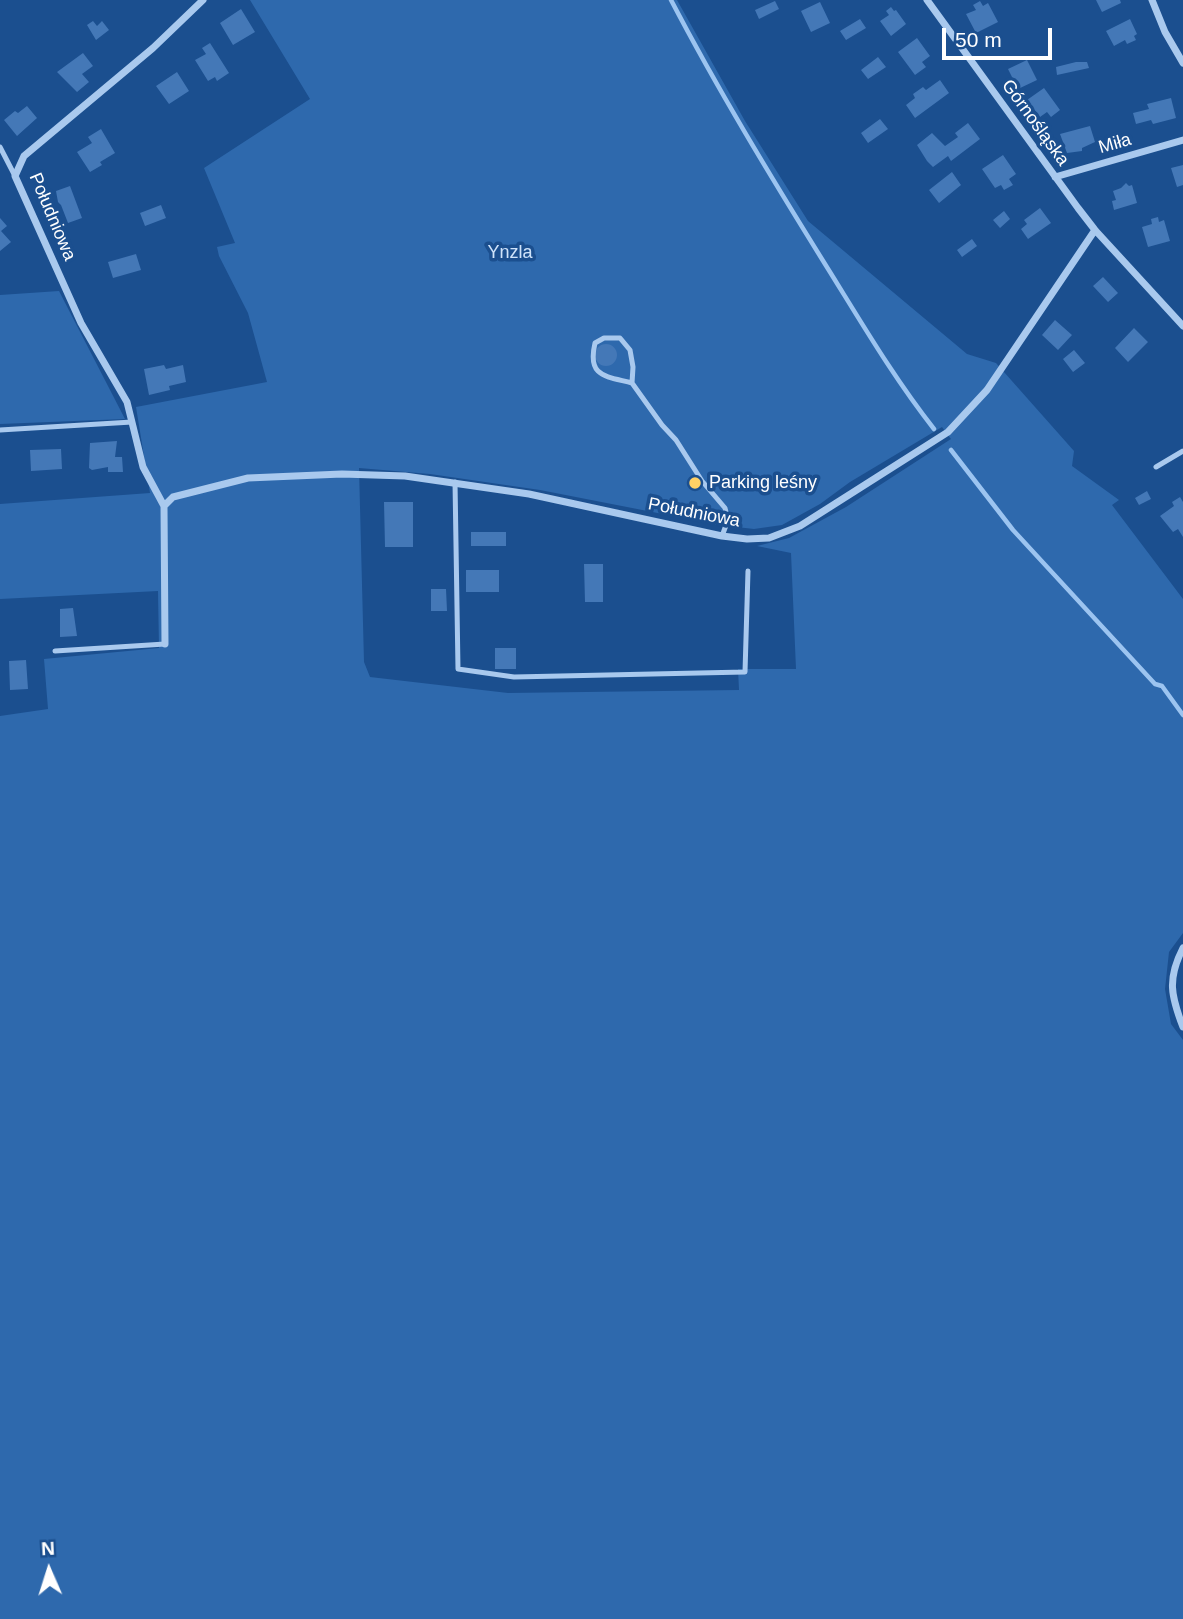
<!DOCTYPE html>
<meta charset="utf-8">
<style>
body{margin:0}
#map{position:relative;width:1183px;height:1619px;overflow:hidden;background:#1b4f8f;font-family:Arial,sans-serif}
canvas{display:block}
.north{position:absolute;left:14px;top:1535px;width:70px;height:70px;-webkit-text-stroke:5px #1b4f8f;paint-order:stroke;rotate:357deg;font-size:19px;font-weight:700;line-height:28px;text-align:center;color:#fff}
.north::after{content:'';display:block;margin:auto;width:24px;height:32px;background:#fff;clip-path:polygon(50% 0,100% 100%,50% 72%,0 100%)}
.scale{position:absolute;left:942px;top:28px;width:110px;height:32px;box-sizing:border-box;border:4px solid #fff;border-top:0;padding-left:9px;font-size:21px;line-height:24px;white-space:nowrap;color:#fff;-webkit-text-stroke:5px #1b4f8f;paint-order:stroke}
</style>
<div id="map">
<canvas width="1183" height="1619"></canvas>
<div class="north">N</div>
<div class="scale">50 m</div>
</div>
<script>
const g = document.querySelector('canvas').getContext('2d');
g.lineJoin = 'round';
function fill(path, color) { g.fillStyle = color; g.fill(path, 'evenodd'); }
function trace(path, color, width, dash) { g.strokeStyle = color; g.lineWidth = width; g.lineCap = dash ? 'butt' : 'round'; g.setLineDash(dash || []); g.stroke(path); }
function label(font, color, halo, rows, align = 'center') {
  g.font = font + ' Arial,sans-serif'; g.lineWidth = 7; g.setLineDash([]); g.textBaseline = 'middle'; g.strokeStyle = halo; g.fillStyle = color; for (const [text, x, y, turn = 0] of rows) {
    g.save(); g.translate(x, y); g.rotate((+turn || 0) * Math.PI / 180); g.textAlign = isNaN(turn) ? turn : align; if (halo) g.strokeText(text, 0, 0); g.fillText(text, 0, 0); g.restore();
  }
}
const green = new Path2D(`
 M250 0H677L745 121 808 221 967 354 996 363 1074 451 1072 466 1119 500 1112 505 1183 599V933L1169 952 1165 989 1171 1024 1183 1040V1619H0V716L48 709 44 659 159 648 158 591 0 599V504L150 493 136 407 267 382 248 313 219 256 217 247 235 243 204 168 310 99ZM942 427 951 439 846 507 789 538 757 546 791 553 796 669H738L739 690 508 693 370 677 364 662 359 468 430 474 540 490 719 525 754 529 782 525 820 504 850 482Z
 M59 291 125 419 0 424V295Z`);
const stream = new Path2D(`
 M671 0C718 90 771 177 825 264 860 320 893 377 934 429
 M951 450 1013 530 1155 684 1162 686 1183 715`);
const building = new Path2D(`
 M1096 0H1120L1121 3 1102 12Z
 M775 1 779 9 759 19 755 10Z
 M980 1 983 6 988 3 998 22 976 33 966 14 976 10 973 5Z
 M820 2 830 23 811 32 801 11Z
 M891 7 894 11 896 10 906 24 891 36 880 21 889 15 886 11Z
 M241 9 255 32 233 45 220 23Z
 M860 19 866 28 846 40 840 31Z
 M1130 19 1137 34 1134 36 1136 40 1127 44 1125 40 1114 46 1106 31Z
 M93 21 97 26 102 21 109 30 96 40 87 25Z
 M917 38 930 56 922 62 926 67 915 75 898 52Z
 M210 43 229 73 217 81 215 77 208 81 195 60 206 54 202 48Z
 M83 53 93 66 82 74 89 82 77 92 57 72Z
 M878 57 886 67 868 79 861 70Z
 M1027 60 1037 80 1018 89 1008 69Z
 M1076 62H1087L1089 68 1057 75 1056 67Z
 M177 72 189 91 169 104 156 86Z
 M940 80 949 93 915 118 906 105 915 98 913 94 923 87 926 90Z
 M1044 88 1060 110 1051 117 1047 112 1040 117 1027 100Z
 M1171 98 1176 118 1153 124 1151 120 1136 124 1133 113 1149 109 1147 104Z
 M27 106 37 118 17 136 4 120 15 111 18 113Z
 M880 119 888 129 868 143 861 133Z
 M968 123 980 139 951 161 948 156 933 167 927 161 917 145 932 133 945 146 958 137 955 133Z
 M1090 126 1095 142 1082 148V151L1067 153 1060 134Z
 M101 129 115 153 100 162 102 165 90 172 77 152 92 143 88 137Z
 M1003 155 1016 174 1009 179 1013 185 1004 190 1001 185 995 188 982 169Z
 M1183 165V185L1177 187 1171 168Z
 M952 172 961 185 939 203 929 190Z
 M1126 183 1129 186 1132 185 1137 203 1114 210 1112 201 1116 200 1113 191 1121 188Z
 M70 186 82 218 68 223 61 205 58 202 56 191Z
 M161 205 166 218 145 226 140 213Z
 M1040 208 1051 223 1028 239 1021 229 1027 224 1024 220Z
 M1004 211 1010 219 1000 228 993 220Z
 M1158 217 1159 222 1164 220 1170 241 1148 247 1142 227 1152 224 1151 219Z
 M0 218 7 226 1 231 11 242 0 251Z
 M972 239 977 246 962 257 957 250Z
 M136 254 141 270 113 278 108 262Z
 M1103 277 1118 293 1108 302 1093 286Z
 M1055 320 1072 335 1058 350 1042 335Z
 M1134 328 1148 342 1128 362 1115 348Z
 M595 355a11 11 0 1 1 22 0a11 11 0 1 1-22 0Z
 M1074 350 1085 363 1073 372 1063 359Z
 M164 365 166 369 183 365 186 382 169 386 170 390 149 395 144 369Z
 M117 441 115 457H122L123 472H108V467L92 470 89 468 90 443Z
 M61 449 62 469 31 471 30 450Z
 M1147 491 1151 499 1139 505 1135 498Z
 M1180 497 1183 502V537L1178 529 1173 532 1160 516 1174 506 1172 502Z
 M384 502H413V547H385Z
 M471 532H506V546H471Z
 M584 564H603V602H585Z
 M466 570H499V592H466Z
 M431 589H446L447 611H431Z
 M73 608 77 636 60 637V609Z
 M495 648H516V669H495Z
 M26 660 28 689 10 690 9 661Z`);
const service = new Path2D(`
 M0 147 15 176
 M632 383C605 376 587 377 595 343L604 338H620L630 350 633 367 632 383 662 425 676 440 702 481 725 508 728 520 722 536
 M0 430 132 422
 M1156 467 1183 451
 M455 482 458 669 514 677 745 672 748 571
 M55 651 165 644`);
const minor = new Path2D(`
 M927 0 1078 208 1095 230 1183 326
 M1152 0 1165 32 1183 63
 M1055 177 1183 140
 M164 506 143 467 127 402 81 323 15 176 24 156 153 48 203 0
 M165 644 164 506 173 497 248 478 342 474 405 476 529 494 722 536 747 539 769 538 800 526 948 432 987 390 1095 230
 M1183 948C1167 979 1171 996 1183 1027`);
const markers = [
 [695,483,7,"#ffd166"]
];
const streetNames = [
 ["Górnośląska",1035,123,54],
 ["Miła",1115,144,-16],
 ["Południowa",52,217,67],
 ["Południowa",694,513,11]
];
const parkNames = [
 ["Ynzla",510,253]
];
const poiNames = [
 ["Parking leśny",709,483]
];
fill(green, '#2e69ad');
trace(stream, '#9cc4f0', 4.5);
fill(building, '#4478b7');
trace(service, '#a9c9ee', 5);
trace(minor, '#a9c9ee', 7);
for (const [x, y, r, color] of markers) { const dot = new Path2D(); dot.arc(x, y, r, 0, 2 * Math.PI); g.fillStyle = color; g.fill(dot); trace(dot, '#1b4f8f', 2.5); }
label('18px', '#fff', '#1b4f8f', streetNames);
label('18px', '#cfe3fa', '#1b4f8f', parkNames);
label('18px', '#fff', '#1b4f8f', poiNames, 'left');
</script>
